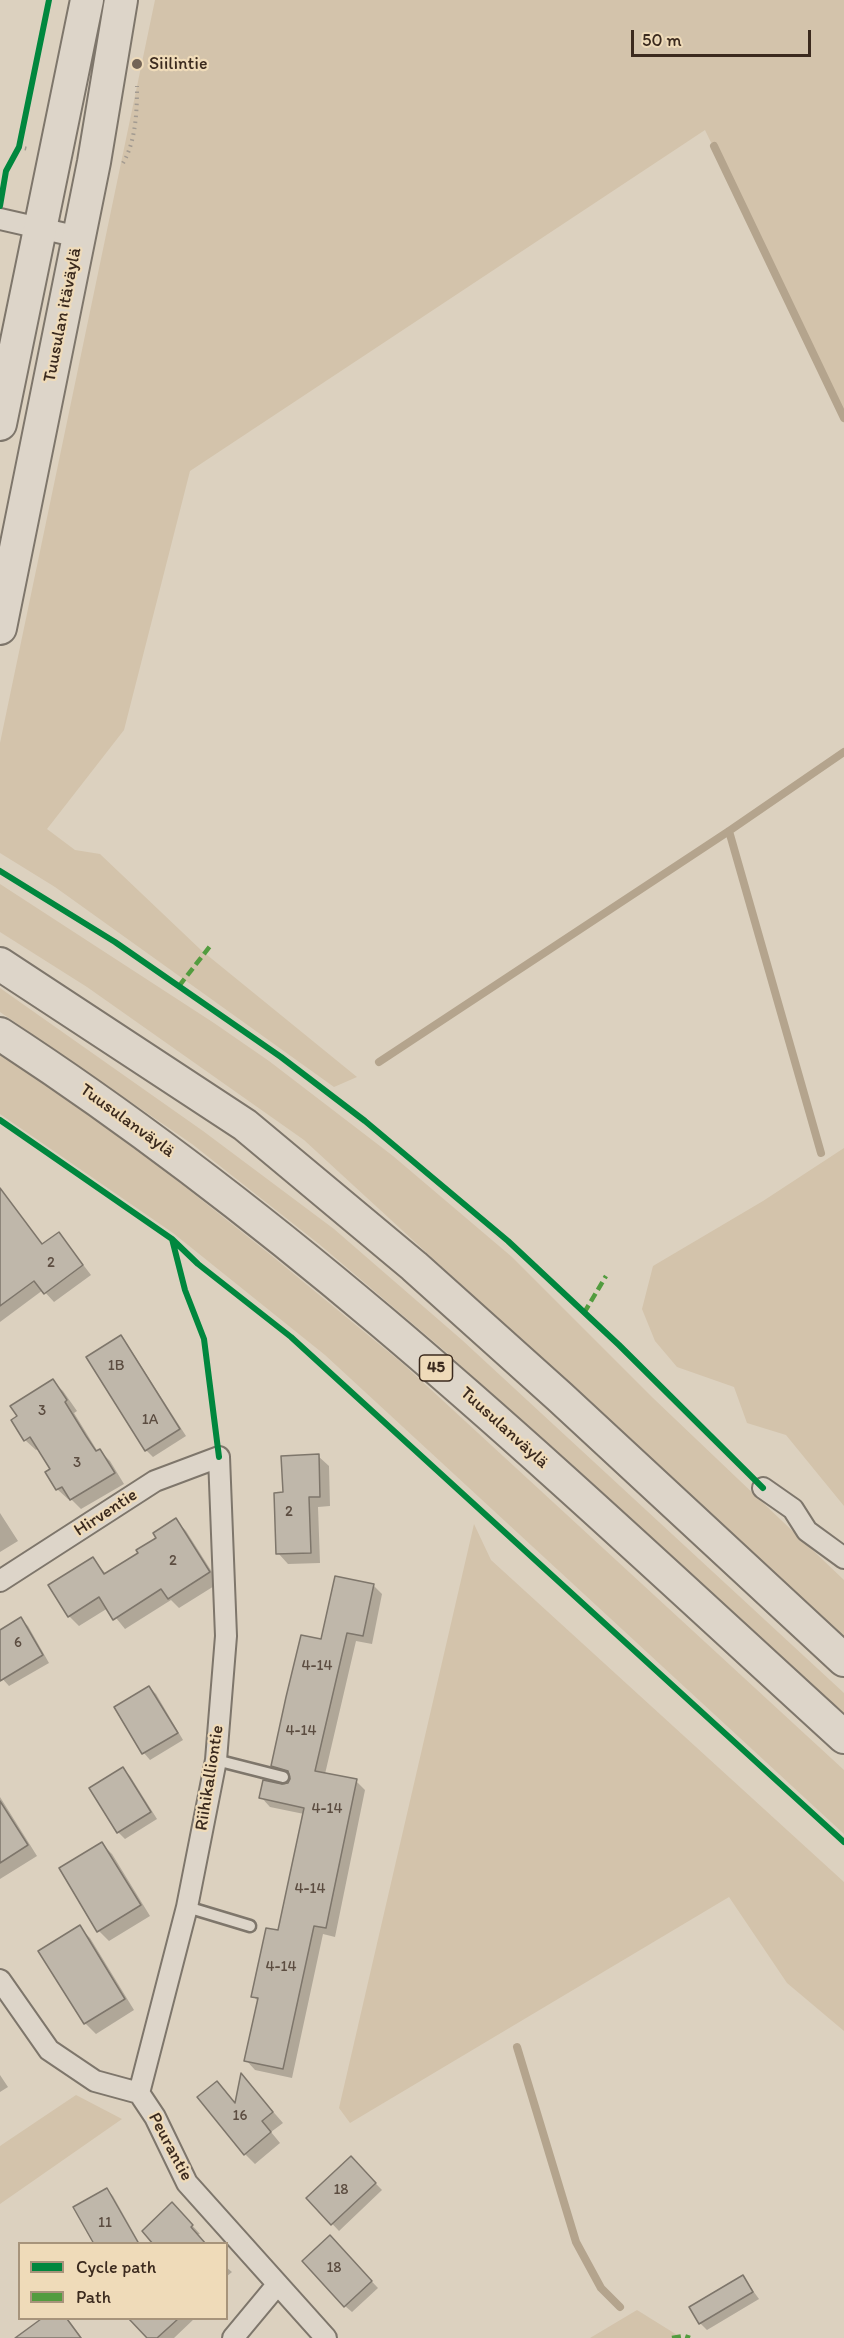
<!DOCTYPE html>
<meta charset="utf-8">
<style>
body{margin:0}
#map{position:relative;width:844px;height:2338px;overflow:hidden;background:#dcd1bf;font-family:Itim,sans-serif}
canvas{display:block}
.legend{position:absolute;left:18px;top:2242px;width:210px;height:78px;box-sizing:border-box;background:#efdbb9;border:2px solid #a7947b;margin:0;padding:8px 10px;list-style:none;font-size:18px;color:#3b2a1e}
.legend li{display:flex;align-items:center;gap:12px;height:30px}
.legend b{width:30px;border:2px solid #a7947b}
.scale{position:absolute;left:631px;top:30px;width:180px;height:27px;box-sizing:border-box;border:3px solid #3b2a1e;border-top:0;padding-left:8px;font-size:18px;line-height:21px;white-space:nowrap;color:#3b2a1e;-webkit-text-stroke:4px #efdbb9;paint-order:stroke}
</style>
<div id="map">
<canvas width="844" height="2338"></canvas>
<ul class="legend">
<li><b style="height:8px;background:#00873e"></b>Cycle path</li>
<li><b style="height:8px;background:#529c3f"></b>Path</li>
</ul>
<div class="scale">50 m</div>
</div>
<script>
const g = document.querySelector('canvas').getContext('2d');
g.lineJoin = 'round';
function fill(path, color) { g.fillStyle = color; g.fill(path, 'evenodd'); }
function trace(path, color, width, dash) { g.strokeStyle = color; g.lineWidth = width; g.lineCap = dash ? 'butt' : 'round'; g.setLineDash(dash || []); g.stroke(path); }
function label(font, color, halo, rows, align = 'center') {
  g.font = font + ' Itim,sans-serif'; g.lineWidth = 4.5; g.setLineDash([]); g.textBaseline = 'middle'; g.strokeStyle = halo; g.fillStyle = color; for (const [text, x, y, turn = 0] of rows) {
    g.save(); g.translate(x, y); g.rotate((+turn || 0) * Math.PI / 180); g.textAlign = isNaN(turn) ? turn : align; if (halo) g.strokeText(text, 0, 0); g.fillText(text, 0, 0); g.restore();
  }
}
const green = new Path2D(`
 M155 0H844V418L705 130 190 471 124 730 47 829 75 850 100 854 201 950 357 1077 334 1087 55 887 0 853V743Z
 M0 884 214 1023 269 1061 393 1156 512 1257 653 1398 844 1580V1640L699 1503 304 1140 87 987 0 932Z
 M0 988 203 1131 334 1229 462 1340 844 1693V1718L446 1352 319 1244 192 1144 0 1012Z
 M0 1054 140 1151 272 1256 402 1363 844 1770V1834L325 1355 173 1233 0 1114Z
 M844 1148V1506L786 1435 747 1423 734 1387 677 1367 655 1341 642 1309 653 1266 763 1201Z
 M474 1524 491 1560 844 1882V2031L787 1983 729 1897 350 2123 339 2108Z
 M76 2095 122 2119 0 2204V2146Z
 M637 2310 682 2338H590Z`);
const shadow = new Path2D(`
 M9 1203 43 1245 59 1233 91 1275 54 1302 43 1290 0 1322V1210Z
 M120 1337 127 1344 186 1436 153 1457 146 1450Z
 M52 1381 63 1391 77 1411 74 1413 98 1452 100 1451 110 1461 124 1484 81 1509 70 1498 68 1499 57 1489 52 1469 39 1448 36 1450 25 1440Z
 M318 1456 329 1466 330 1506 318 1507 320 1563 288 1564 278 1553Z
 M0 1513 18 1541 0 1552Z
 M176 1520 186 1531 219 1583 179 1608 171 1600 125 1629 108 1608 79 1626 69 1616 93 1559 106 1574 140 1553Z
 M373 1585 382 1594 372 1644 356 1641 325 1774 356 1781 365 1790 335 1937 323 1934 292 2078 255 2070 246 2060 259 2002 253 1996 279 1932 304 1814 270 1807 261 1797 289 1784 291 1778 282 1775 273 1766 323 1641Z
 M21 1619 28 1626 49 1663 9 1686 0 1676V1631Z
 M149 1687 156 1694 183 1740 150 1760 144 1753 116 1707Z
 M123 1769 130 1776 157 1819 125 1839 118 1832Z
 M0 1797 37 1856 0 1879Z
 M102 1844 112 1854 150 1916 109 1941 99 1931Z
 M79 1927 90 1938 134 2010 96 2034 85 2023Z
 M0 2075 8 2087 0 2092Z
 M242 2076 283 2123 271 2132 280 2143 255 2164 245 2154 236 2104Z
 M351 2158 382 2190 339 2231 308 2198Z
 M107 2189 113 2196 140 2244H96Z
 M180 2212 200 2234 155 2244Z
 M336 2244 378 2288 352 2312 345 2306Z
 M226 2267 232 2272 226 2277Z
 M743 2277 759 2299 707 2330 700 2323Z
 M44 2318 68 2319 82 2338H17Z
 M131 2318H195L174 2338H149Z`);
const stream = new Path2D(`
 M714 146 844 418
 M729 831 821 1153
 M379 1062 729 831 844 752
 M517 2047 576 2242 601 2288 620 2307`);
const building = new Path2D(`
 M0 1188 42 1244 59 1232 83 1265 44 1294 34 1281 0 1306Z
 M121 1335 180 1429 145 1451 86 1357Z
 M53 1379 67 1400 65 1402 86 1436 96 1451 100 1449 115 1473 70 1500 62 1487 56 1490 45 1472 50 1469 30 1437 24 1441 11 1420 17 1416 10 1406Z
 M319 1454 320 1497H309L311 1553 276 1554 274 1493 283 1492 281 1456Z
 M176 1518 210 1572 168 1599 161 1589 113 1620 99 1597 68 1617 48 1585 93 1557 104 1574 138 1553 136 1550 156 1538 153 1533Z
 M335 1576 374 1584 363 1636 347 1633 315 1771 357 1779 326 1928 314 1926 283 2069 244 2061 258 1998 251 1997 266 1928 278 1930 304 1808 259 1798 263 1780 282 1784 288 1783 290 1779 288 1771 271 1766 286 1697 301 1635 321 1639Z
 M21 1617 43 1655 0 1681V1630Z
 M149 1686 178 1733 142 1754 114 1707Z
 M123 1767 151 1812 117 1833 89 1788Z
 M0 1801 28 1845 0 1863Z
 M102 1842 141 1905 97 1932 59 1868Z
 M80 1925 125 1999 84 2024 38 1951Z
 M241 2073 273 2112 262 2121 271 2132 244 2155 197 2097 217 2081 235 2103Z
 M351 2156 376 2183 331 2225 306 2198Z
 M107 2188 139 2244H94L73 2207Z
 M172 2202 193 2225 191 2227 206 2244H153L142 2231Z
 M330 2235 372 2281 344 2307 302 2261Z
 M743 2275 753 2292 699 2324 689 2307Z
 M41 2319H67L81 2338H15Z
 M129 2319H178L157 2338H147Z`);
const path = new Path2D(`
 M19 147 28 149
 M123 163C136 141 137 111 137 86`);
const service = new Path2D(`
 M216 1760 283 1777
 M187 1907 250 1926`);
const minor = new Path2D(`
 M0 219 79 237
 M763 1488 793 1509 807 1531 844 1558
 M0 1581 155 1481 219 1457 226 1636 216 1760 187 1907 139 2093
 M0 1980 49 2050 95 2081 139 2093 155 2117 187 2183 326 2338
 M233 2338 277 2285`);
const primary = new Path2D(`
 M0 424 87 0
 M0 628 94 162 121 0
 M0 964 245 1125 414 1266 560 1397 844 1660
 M0 1034C309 1235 573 1490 844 1737`);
const quiet = new Path2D(`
 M179 986 211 945
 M584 1313 606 1276
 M672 2338 684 2336 690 2338`);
const cycleway = new Path2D(`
 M0 206 6 171 19 147 49 0
 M0 871 115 942 281 1057 365 1121 508 1241 619 1345 763 1488
 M0 1120 172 1239 198 1264 291 1337 844 1842
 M172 1239 185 1290 204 1339 219 1457`);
const markers = [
 [137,64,6,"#736456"]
];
const numberNames = [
 ["2",51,1263],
 ["1B",116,1366],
 ["3",42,1411],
 ["1A",150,1420],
 ["3",77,1463],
 ["2",289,1512],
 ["2",173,1561],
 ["6",18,1643],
 ["4-14",317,1666],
 ["4-14",301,1731],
 ["4-14",327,1809],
 ["4-14",310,1889],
 ["4-14",281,1967],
 ["16",240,2116],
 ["18",341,2190],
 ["11",105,2223],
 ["18",334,2268]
];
const shields = [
 [436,1368,33]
];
const shieldNames = [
 ["45",436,1368]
];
const poiNames = [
 ["Siilintie",149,64]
];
const streetNames = [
 ["Tuusulan itäväylä",63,315,-79],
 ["Tuusulanväylä",127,1121,36],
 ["Tuusulanväylä",504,1428,42],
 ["Hirventie",106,1513,-33],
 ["Riihikalliontie",210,1778,-81],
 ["Peurantie",170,2147,62]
];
fill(green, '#d3c3ab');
fill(shadow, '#0003');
trace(stream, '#b4a48d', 8);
fill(building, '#bfb7aa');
trace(building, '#7e766b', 1.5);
trace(service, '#7e766b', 15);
trace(minor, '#7e766b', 24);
trace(primary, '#7e766b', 36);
trace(path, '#a39b91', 4, [1.5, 4.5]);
trace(service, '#ddd5c9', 10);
trace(minor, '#ddd5c9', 20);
trace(primary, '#ddd5c9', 32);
trace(quiet, '#529c3f', 4.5, [9, 4.5]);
trace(cycleway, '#00873e', 6);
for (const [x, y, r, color] of markers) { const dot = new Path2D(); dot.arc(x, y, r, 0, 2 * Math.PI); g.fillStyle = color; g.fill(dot); trace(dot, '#efdbb9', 2); }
label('15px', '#5c4d41', null, numberNames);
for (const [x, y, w] of shields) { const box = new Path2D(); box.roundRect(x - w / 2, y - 13, w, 26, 4.5); g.fillStyle = '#efdbb9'; g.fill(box); trace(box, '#3b2a1e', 1.5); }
label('bold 16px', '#3b2a1e', null, shieldNames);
label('18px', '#3b2a1e', '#efdbb9', poiNames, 'left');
label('18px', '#3b2a1e', '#efdbb9', streetNames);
</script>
